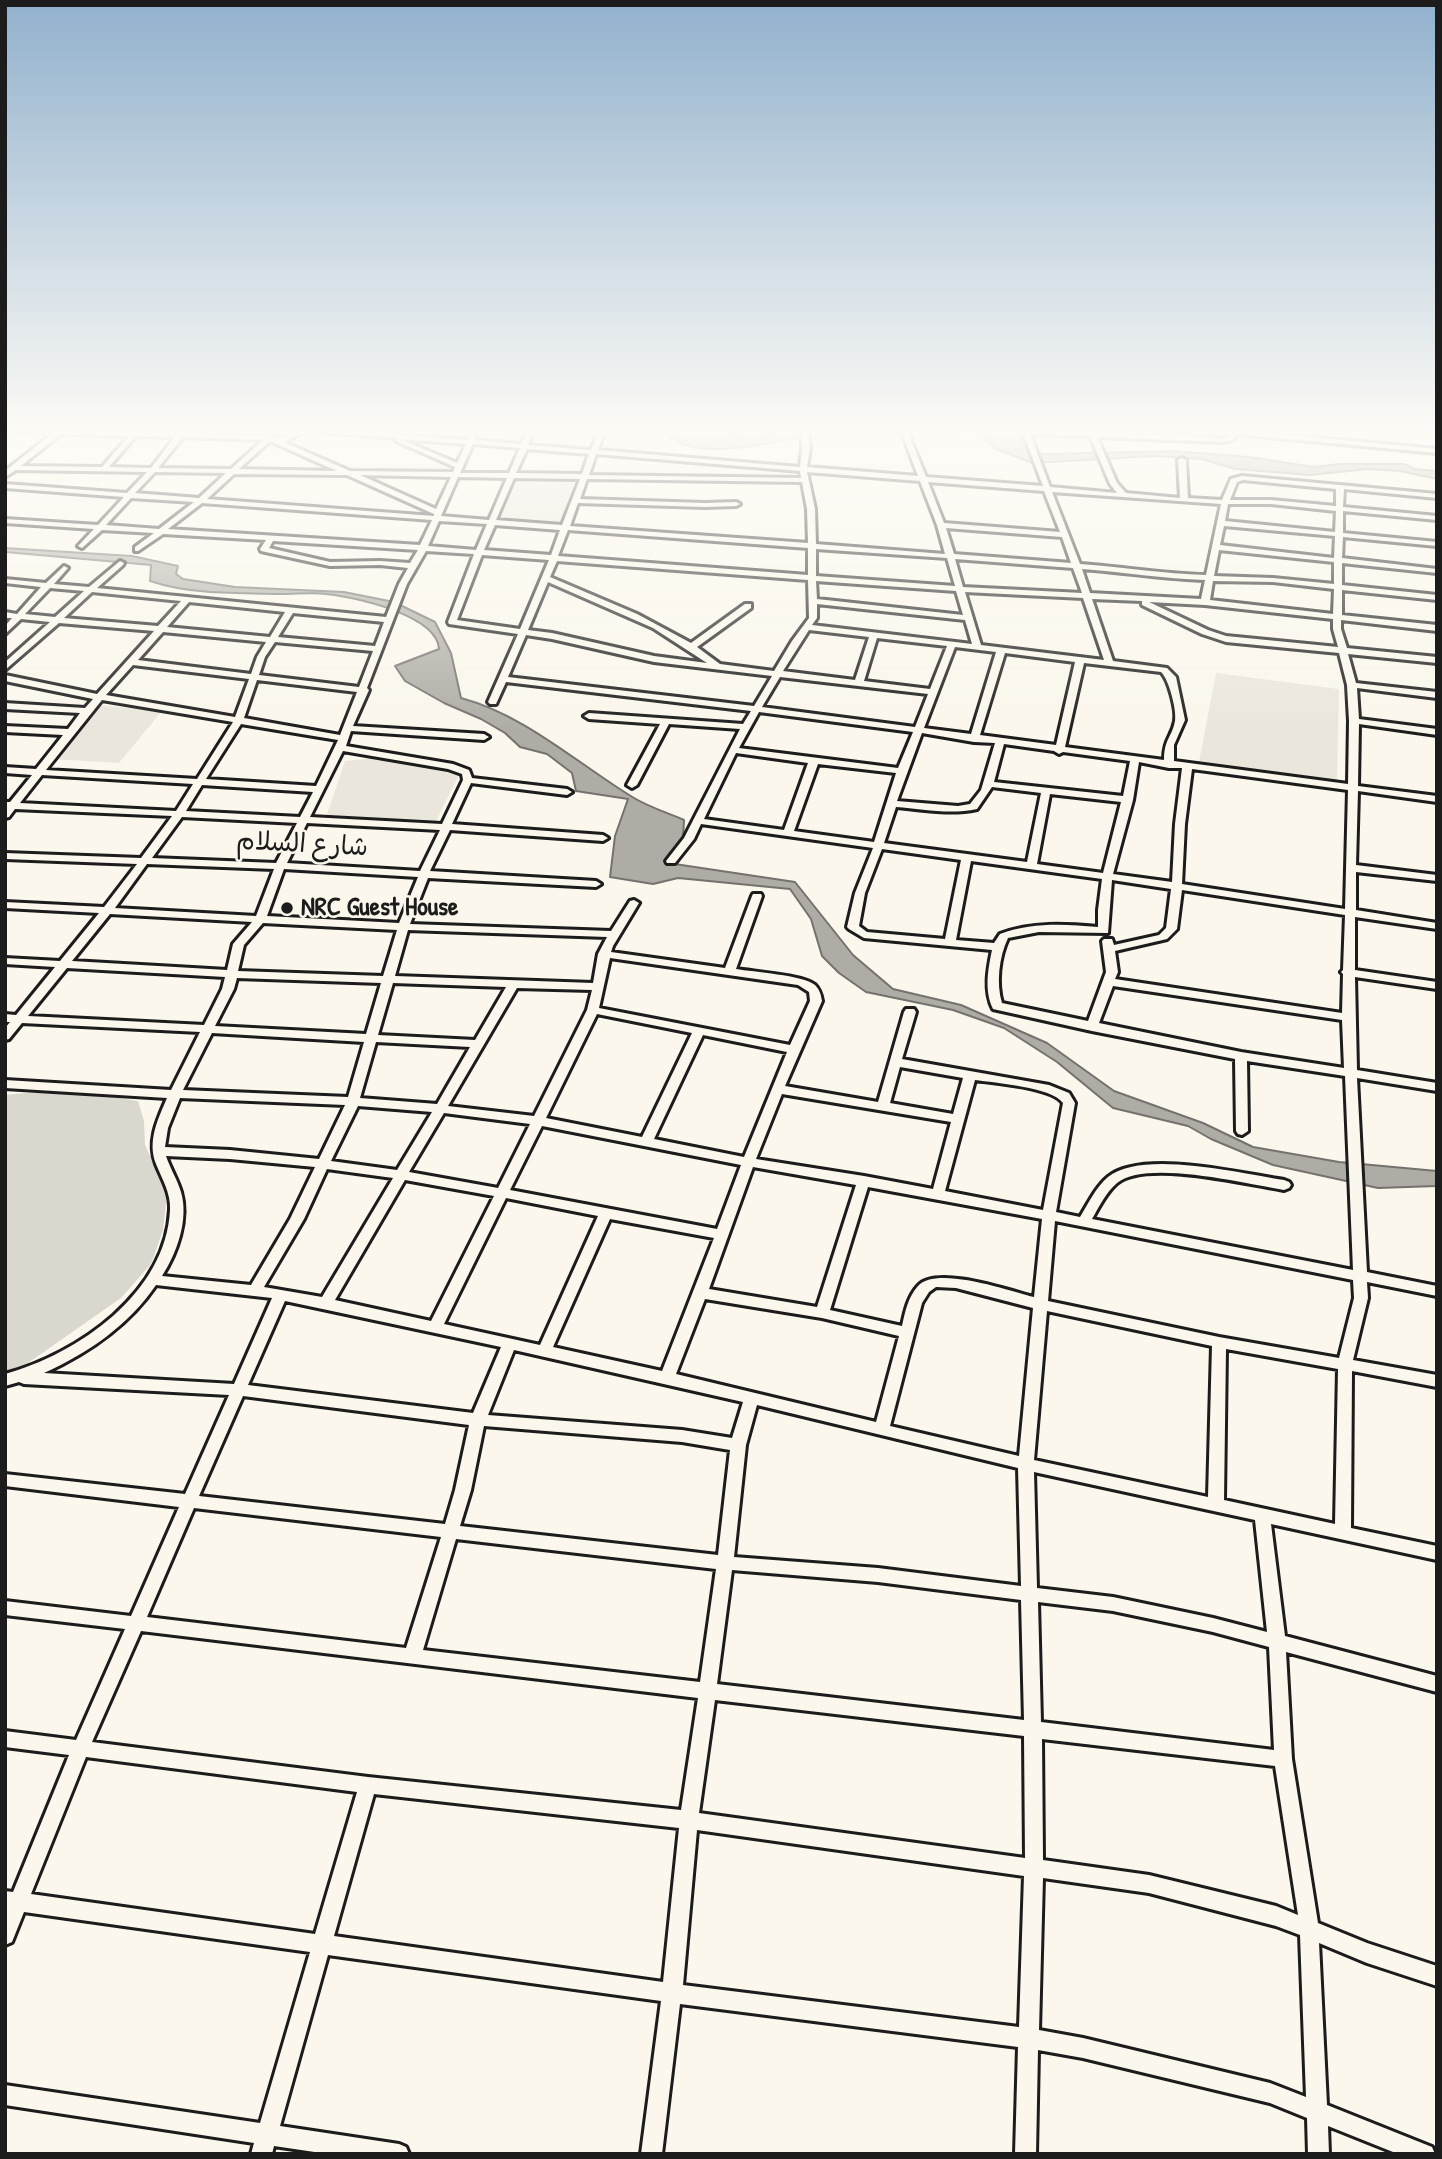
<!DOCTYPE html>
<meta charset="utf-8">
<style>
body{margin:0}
#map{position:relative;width:1442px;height:2159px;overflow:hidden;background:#fbf7ec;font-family:"Patrick Hand",sans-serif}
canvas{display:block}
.frame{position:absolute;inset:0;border:7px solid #1c1c1c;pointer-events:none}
</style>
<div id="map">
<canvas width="1442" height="2159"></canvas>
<div class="frame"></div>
</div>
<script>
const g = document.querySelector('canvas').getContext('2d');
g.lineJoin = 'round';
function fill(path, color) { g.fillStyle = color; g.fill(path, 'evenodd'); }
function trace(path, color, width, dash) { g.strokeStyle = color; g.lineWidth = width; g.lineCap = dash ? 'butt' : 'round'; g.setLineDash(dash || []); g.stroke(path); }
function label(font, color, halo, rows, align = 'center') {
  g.font = font + ' "Patrick Hand","Playpen Sans Arabic",sans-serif'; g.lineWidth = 5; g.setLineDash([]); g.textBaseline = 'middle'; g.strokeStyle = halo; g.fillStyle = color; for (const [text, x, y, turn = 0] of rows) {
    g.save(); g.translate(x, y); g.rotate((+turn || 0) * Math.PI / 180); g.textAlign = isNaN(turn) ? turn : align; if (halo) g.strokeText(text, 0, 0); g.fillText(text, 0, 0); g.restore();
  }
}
const built = new Path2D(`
 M518 476 576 477 559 525 499 522Z
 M1216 673 1339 689 1337 780 1199 762Z
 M96 705 162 711 119 763 53 759Z
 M377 758 454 770 459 775 435 823 326 817 345 761Z`);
const green = new Path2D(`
 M26 1093H88L138 1101 144 1121 145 1145 167 1194 163 1230 151 1264 121 1298 28 1363 5 1373V1095Z`);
const water = new Path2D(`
 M670 430H716L737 434 761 435 791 430H837C798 435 692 469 665 432Z
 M949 430H1015L1027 450 1045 454 1173 451 1249 457 1314 467 1339 464H1404L1415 469 1437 471V479L1400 471 1368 469 1310 475 1235 469 1202 459 1155 456 1032 463 994 448 982 434Z
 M5 548 132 556 178 566 176 574 183 579 235 587 344 592 394 602 435 622 451 653 461 698C525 715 578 764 634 798 649 807 668 813 684 820L683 841 668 863 795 882 853 955 893 989 961 1005 1047 1043 1114 1091 1203 1123 1253 1147 1339 1162 1437 1171V1186L1378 1188 1273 1165 1211 1139 1188 1126 1113 1108 1057 1062 1004 1028 953 1010 866 992 839 973 822 956 811 919 790 889 678 878 653 884 610 877 615 836 628 799 576 791 572 773 547 754 520 747 505 733 481 719 444 703 405 681 395 666 439 649C437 615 355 597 326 594 312 592 297 594 283 594 241 593 191 595 150 581L151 565 5 552Z`);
const street = new Path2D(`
 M10 430 179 433 181 430H187L186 433 269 436 278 439 299 430H307L284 442 350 471 453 472 455 467 396 441 397 438 321 432 318 430H343L467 440 472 430H478L474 440 521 444 528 430H534L528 445 591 450 599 430H605L598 450 800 467 802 448V430H808L810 448 807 467 918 476 901 430H907L926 477 1043 486 1022 430 1088 432V430H1094L1095 432 1165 435 1163 430H1169L1172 435 1223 438 1228 437 1230 430H1236L1437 449V453L1236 434 1233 440 1223 442 1097 437 1117 483 1126 493 1180 498 1178 460 1182 458 1186 460 1188 498 1222 500 1231 479 1242 476 1437 494V498L1344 489 1343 507 1437 516V520L1343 511V533L1437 542V546L1343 537 1342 558 1437 569V573L1342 563V585L1437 595V600L1342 590V615L1437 625V631L1341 620V629L1347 648 1437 657V663L1348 654 1356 683 1437 692V698L1357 688 1359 719 1437 729V735L1359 724 1358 786 1437 796V802L1358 791 1356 865 1437 875V881L1356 872V910L1437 923V929L1355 917V970L1437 982V989L1355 977 1357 1070 1437 1083V1091L1357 1078 1367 1272 1437 1286V1296L1367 1282 1368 1298 1353 1360 1437 1375V1387L1352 1371 1351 1528 1437 1546V1560L1271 1524 1285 1636 1437 1676V1692L1286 1652 1292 1759 1318 1923 1367 1943 1437 1966V1986L1367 1963 1319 1943 1327 2105 1432 2147 1435 2154H1398L1328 2126 1329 2154H1308L1307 2118 1270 2103 1083 2058 1038 2050 1036 2154H1015L1018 2047 680 2004 662 2154H641L661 2001 328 1955 280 2126 399 2144 406 2147 409 2154H328L274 2146 272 2154H251L254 2143 5 2105V2085L260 2123 310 1952 24 1912 12 1942 5 1945V1891L13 1892 69 1755 5 1747V1731L76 1740 125 1629 5 1615V1601L131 1616 179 1507 5 1486V1474L185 1494 229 1395 24 1384 19 1382 5 1386V1374C78 1354 166 1293 170 1210 171 1193 162 1179 156 1164 147 1141 158 1119 167 1098L5 1088V1080L171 1090 200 1032 22 1023 9 1039 5 1040V1028L10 1022H5V1014L16 1015 55 967 5 964V958L60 961 99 913 5 908V902L104 907 137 864 5 859V853L141 858 172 816 15 809 9 817 5 818V802H10L32 775 5 773V767L36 769 63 735 5 732V726L68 729 80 713 5 709V703L85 708 93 699 5 681V675L97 694 154 631 59 623 5 670V662L50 622 21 619 5 634V626L12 618H5V612L17 614 41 587 5 583V579L46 583 64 566 68 568 54 584 89 587 120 561 124 563 123 565 97 588 386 617 399 584 408 568 380 565 330 566 261 551 260 549 266 540 163 534 138 551H135V547L154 533 102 530 82 548 78 546 94 529 5 523V519L98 525 124 497 5 488V484L127 493 147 472 16 470 5 477V471L53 433 13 432ZM61 434 129 436 102 467 21 466ZM1030 434 1090 436 1110 484 1117 493 1050 487ZM136 436 175 437 151 468 109 467ZM183 437 263 440 231 469 158 468ZM400 439 466 444 457 463ZM270 441 337 471 239 469ZM473 444 520 448 509 473H460ZM527 449 589 454 582 474 516 473ZM596 454 800 471 801 478 589 475ZM155 472 226 473 199 498 135 493ZM807 472 920 481 937 525 945 554 816 544 815 509ZM234 474 347 475 434 514V516L207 499ZM360 475 451 477 436 509ZM458 477 507 478 489 520 441 516ZM514 478 580 479 562 525 496 520ZM587 479 802 482 807 509 808 543 570 526 578 503 705 507 736 506 740 504 736 502 705 503 580 499ZM1243 480 1336 489V506L1271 500H1230L1237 482ZM928 482 1044 491 1060 532 944 523ZM1052 492 1221 504 1206 575C1164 574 1122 567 1080 564ZM131 498 194 502 159 529 106 525ZM202 503 432 520 420 545 168 529ZM1228 504H1271L1336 511 1335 532 1225 521ZM439 521 487 524 476 550 428 546ZM495 525 560 530 551 555 484 550ZM1224 526 1335 536 1334 558 1220 545ZM946 528 1062 537 1071 563 954 554ZM568 530 808 548V575L558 556ZM273 541 418 550 410 563 380 561 330 562 269 548ZM816 549 947 558 955 586 816 576ZM1219 550 1334 562V584L1273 578 1214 576ZM426 551 474 554 448 622 449 624 518 634 488 702 490 704H496L506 682 751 711 743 724 589 713 584 716 589 719 660 724 627 785 632 788 637 785 669 724 740 729 684 838 666 861 667 863H675L694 839 701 824 873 848 855 893 847 927 849 929 864 938 992 950C988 969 984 991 993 1009L1092 1031 1235 1059 1236 1131 1238 1134 1242 1135 1248 1131 1247 1061 1345 1076 1353 1270 1092 1219C1099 1207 1106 1192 1117 1183 1146 1159 1247 1184 1284 1190L1289 1188 1291 1185 1289 1182 1284 1180C1243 1174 1142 1149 1108 1177 1096 1187 1088 1204 1080 1217L1056 1212 1075 1103 1069 1093 1049 1085 902 1059 916 1012 914 1009H906L904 1012 878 1102 785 1086 822 1001C821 995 820 990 815 985 803 975 753 972 736 969L762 896 761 894H753L752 896 725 968 611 952 613 946 639 903 634 900 630 901 611 931 410 924 428 878 596 887 601 884 596 881 430 871 450 830 603 841 608 838 603 835 452 824 471 783 567 795 572 792 567 789 472 778 469 770 453 764 346 746 351 731 484 740 489 737 484 734 353 726 369 690 367 688 407 584ZM482 555 549 560 520 629 457 620ZM955 559 1073 568 1082 593 963 587ZM557 561 808 580 809 618 792 641 774 671 720 664 697 647 751 608V604H745L691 643 637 614 550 577ZM1082 569C1123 572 1164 579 1205 580L1201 599 1090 593ZM816 581 956 591 963 615 817 599ZM1213 581 1273 582 1334 589 1333 614 1210 600ZM548 582 653 628 707 663 654 656 552 633 528 630ZM50 588 84 591 55 617 25 614ZM92 592 181 601 158 626 64 618ZM965 592 1083 598 1104 660 981 645ZM1092 599 1142 601V605L1202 634 1226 642 1339 653 1347 685 1349 721 1348 784 1174 761V745L1185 720 1176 677 1167 668 1113 661ZM189 602 285 612 270 637 167 627ZM1149 602 1205 605 1333 619V629L1338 647 1226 636 1208 630ZM817 604 965 620 972 644 812 625 817 618ZM293 613 384 622 375 646 278 637ZM809 630 869 637 855 680 783 671ZM163 632 266 642 257 657 251 674 138 660ZM526 635 552 639 654 662 772 676 754 706 508 677ZM877 638 947 646 930 689 864 681ZM275 642 373 651 359 687 259 675 265 657ZM955 647 996 652 971 734 924 728ZM1005 653 1075 662 1056 745 980 735ZM1084 663 1161 672C1169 679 1177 711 1175 721 1172 737 1164 739 1164 760L1065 747ZM133 665 249 679 235 717 106 695ZM780 677 928 694 915 727 762 707ZM257 680 357 692 340 735 244 718ZM102 700 233 722 197 779 46 770ZM759 712 913 732 898 768 739 748ZM241 724 338 740 316 786 206 779ZM922 733 974 742 995 743 981 790 970 804 958 806 897 801ZM1004 744 1054 751 1059 754 1063 752 1130 761 1123 796 994 782ZM343 751 448 769 462 774 463 780 442 824 310 817ZM736 753 808 763 784 830 704 819ZM1139 762 1169 768H1182L1175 824 1172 882 1113 874 1133 800ZM818 764 896 773 874 842 794 831ZM1192 769 1348 790 1345 909 1182 884 1185 824ZM42 775 193 784 176 811 20 803ZM202 785 313 792 300 817 186 811ZM992 787 1041 793 1027 862 884 843 896 807C922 809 950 815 977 809ZM1050 794 1121 802 1103 873 1037 864ZM182 817 297 823 276 863 152 858ZM307 823 440 830 420 871 287 863ZM882 849 961 860 945 939 867 932 859 926 865 893ZM971 861 1102 879 1098 910V927C1065 924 1032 922 1000 934L994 943 956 940ZM147 864 274 869 256 916 115 908ZM284 869 418 877 399 923 267 916ZM1112 880 1171 889 1166 928 1159 935 1114 945 1112 939H1104L1102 941 1106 972 1088 1021 1002 1003C996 983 999 957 1008 938L1039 932 1108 933ZM1182 890 1345 915 1343 970 1341 972 1343 974 1342 1013 1115 979 1118 972 1115 951 1167 939 1177 929ZM110 914 252 922 233 944 227 970 72 961ZM263 923 397 930 383 976 238 971 244 945ZM408 930 607 937 598 954 593 983 395 976ZM610 958 798 985 809 992 810 1001 790 1045 599 1008ZM67 968 225 977 222 989 204 1025 28 1016ZM237 978 381 983 366 1034 215 1026 234 989ZM393 983 506 987 475 1040 378 1035ZM1113 986 1342 1020 1344 1068 1241 1052 1099 1023ZM517 988 592 990 587 1010 534 1116 448 1106ZM597 1014 692 1033 642 1137 546 1118ZM212 1033 364 1042 348 1097 183 1090ZM703 1035 787 1052 744 1157 654 1139ZM376 1042 470 1047 437 1104 360 1098ZM900 1067 963 1078 953 1114 890 1103ZM975 1080C995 1083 1052 1087 1063 1103L1043 1210 945 1191ZM782 1094 951 1122 933 1189 864 1176 756 1159ZM180 1098 345 1105 319 1159 230 1150 165 1147 168 1128ZM358 1106 432 1112 397 1170 331 1161ZM444 1113 530 1124 498 1188 409 1172ZM542 1126 741 1165 717 1229 510 1190ZM166 1156 230 1159 315 1167 290 1219 251 1285 162 1276C177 1253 189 1219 181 1192 177 1179 170 1168 166 1156ZM753 1167 856 1185 817 1307 709 1289ZM327 1169 393 1178 322 1297 264 1287 304 1219ZM405 1180 494 1196 431 1321 335 1300ZM868 1187 1042 1219 1034 1297C1010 1291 936 1265 918 1286 908 1297 905 1312 902 1326L830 1310ZM506 1198 598 1216 540 1345 444 1324ZM610 1219 714 1238 662 1371 553 1347ZM1055 1221 1353 1280 1354 1298 1339 1358 1219 1337 1048 1301ZM156 1285 272 1298 234 1384 44 1373C88 1353 128 1326 156 1285ZM936 1287 956 1288 1033 1308 1019 1456 890 1426 922 1303 929 1292ZM705 1299 822 1318 899 1336 876 1422 676 1374ZM285 1301 501 1347 473 1413 248 1385ZM1047 1311 1212 1346 1208 1497 1034 1460ZM1226 1349 1338 1369 1335 1524 1224 1500ZM514 1350 743 1402 732 1438 682 1430 488 1415ZM243 1396 469 1425 455 1490 445 1524 199 1496ZM757 1405 1018 1468 1021 1586 878 1568 734 1557 746 1445ZM484 1426 682 1442 730 1450 718 1555 460 1526 471 1490ZM1034 1472 1255 1520 1267 1632 1213 1618 1113 1597 1037 1588ZM194 1508 441 1537 406 1648 147 1617ZM456 1539 716 1569 700 1682 423 1650ZM732 1570 878 1582 1021 1600 1024 1720 717 1684ZM1038 1602 1113 1611 1213 1632 1269 1647 1274 1750 1041 1722ZM141 1631 698 1698 681 1810 368 1777 92 1742ZM715 1700 1024 1736 1025 1858 699 1813ZM1042 1739 1275 1766 1298 1915 1276 1906 1149 1875 1043 1860ZM86 1757 357 1792 315 1934 31 1894ZM374 1794 679 1828 663 1982 334 1936ZM697 1830 1024 1876 1019 2027 683 1985ZM1043 1878 1149 1893 1276 1926 1300 1935 1306 2097 1270 2083 1083 2038 1039 2030Z
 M1431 430H1437V432L1432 431Z`);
const markers = [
 [287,908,7,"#1c1c1c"]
];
const streetNames = [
 ["شارع السلام",302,845,3]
];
const poiNames = [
 ["NRC Guest House",301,908]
];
fill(built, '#eae6dc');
fill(green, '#dad7ce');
fill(water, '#afaca5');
trace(water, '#74726e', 2);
trace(street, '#1c1c1c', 6);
fill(street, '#fbf7ec');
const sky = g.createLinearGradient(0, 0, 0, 732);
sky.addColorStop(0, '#91b1cd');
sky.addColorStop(0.59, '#fdfbf6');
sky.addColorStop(1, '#fdfbf600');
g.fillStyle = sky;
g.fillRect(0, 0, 1442, 732);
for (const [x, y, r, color] of markers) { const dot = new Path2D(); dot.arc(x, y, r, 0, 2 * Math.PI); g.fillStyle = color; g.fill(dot); trace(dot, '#fbf7ec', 2.5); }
label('26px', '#1c1c1c', '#fbf7ec', streetNames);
label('bold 26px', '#1c1c1c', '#fbf7ec', poiNames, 'left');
</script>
